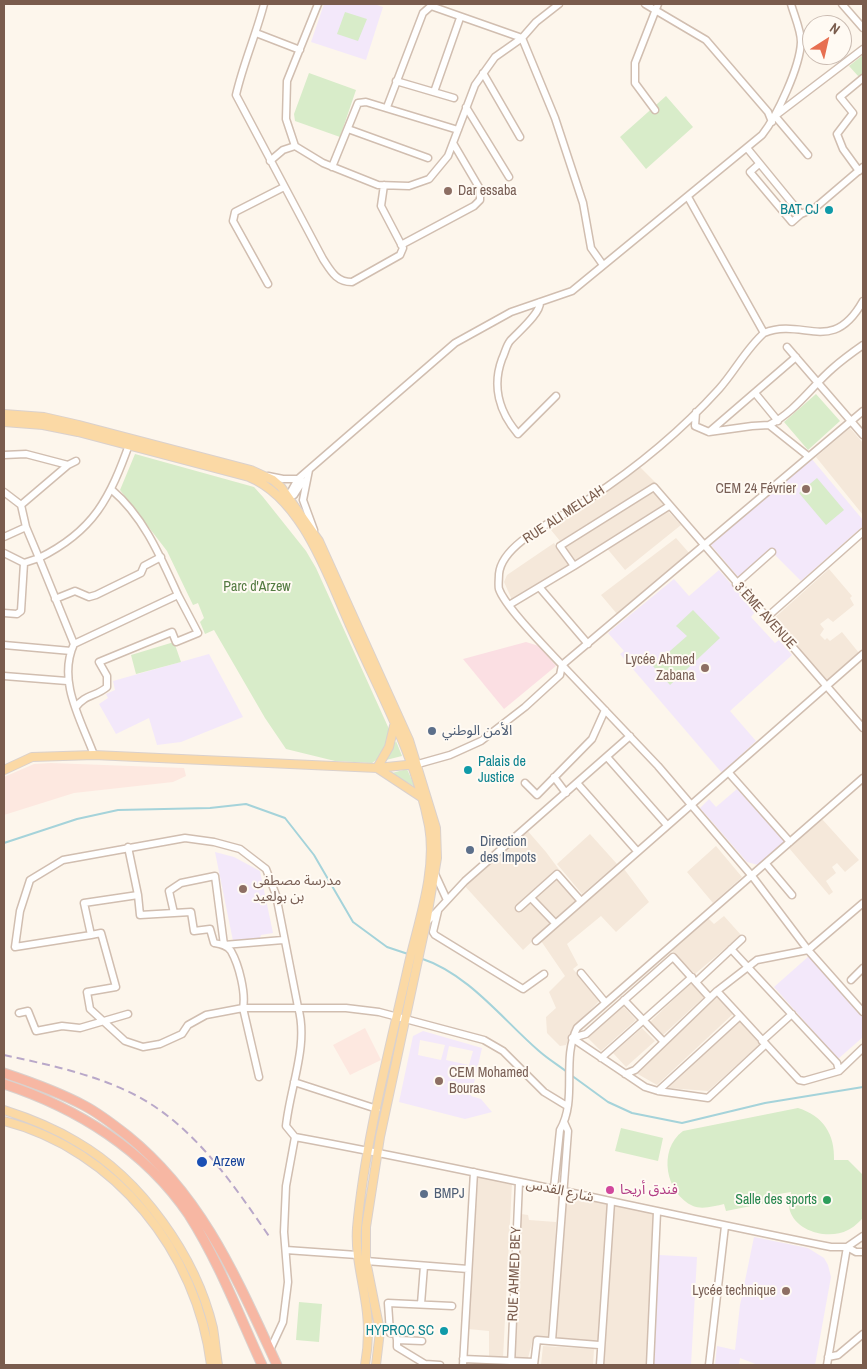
<!DOCTYPE html>
<meta charset="utf-8">
<style>
body{margin:0}
#map{position:relative;width:867px;height:1369px;overflow:hidden;background:#fdf6ec;font-family:"Archivo Narrow",sans-serif}
canvas{display:block}
.frame{position:absolute;inset:0;border:5px solid #7a5c4d;pointer-events:none}
.north{position:absolute;left:802px;top:15px;width:50px;height:50px;box-sizing:border-box;background:#fffaf3;border:1px solid #cabbb1;border-radius:50%;rotate:35deg;font-size:14px;font-weight:700;line-height:20px;text-align:center;color:#7a5c4d}
.north::after{content:'';display:block;margin:auto;width:18px;height:22px;background:#e76f51;clip-path:polygon(50% 0,100% 100%,50% 72%,0 100%)}
</style>
<div id="map">
<canvas width="867" height="1369"></canvas>
<div class="frame"></div>
<div class="north">N</div>
</div>
<script>
const g = document.querySelector('canvas').getContext('2d');
g.lineJoin = 'round';
function fill(path, color) { g.fillStyle = color; g.fill(path, 'evenodd'); }
function trace(path, color, width, dash) { g.strokeStyle = color; g.lineWidth = width; g.lineCap = dash ? 'butt' : 'round'; g.setLineDash(dash || []); g.stroke(path); }
function label(font, color, halo, rows, align = 'center') {
  g.font = font + ' "Archivo Narrow","Noto Sans Arabic",sans-serif'; g.lineWidth = 4; g.setLineDash([]); g.textBaseline = 'middle'; g.strokeStyle = halo; g.fillStyle = color; for (const [text, x, y, turn = 0] of rows) {
    g.save(); g.translate(x, y); g.rotate((+turn || 0) * Math.PI / 180); g.textAlign = isNaN(turn) ? turn : align; if (halo) g.strokeText(text, 0, 0); g.fillText(text, 0, 0); g.restore();
  }
}
const residential = new Path2D(`
 M850 428 863 443V515L816 457Z
 M640 467 655 482 560 541 551 530Z
 M653 491 664 504 575 561 564 548Z
 M665 508 681 525 625 570 605 546Z
 M676 538 690 554 617 614 601 595Z
 M554 543 568 565 512 600 504 582 507 575Z
 M829 569 852 596 850 598 854 605 833 622 828 618 820 624 824 629 820 635 825 640 827 638 830 641 842 632 859 653 828 683 771 621Z
 M822 819 859 860 845 872 837 863 832 867 836 873 826 881 833 892 829 895 789 848Z
 M526 829 546 852 578 895 576 900 523 950 463 884Z
 M590 834 617 864 582 894 557 864Z
 M716 846 742 877 713 903 687 872Z
 M621 865 649 902 616 932 601 916 567 944 578 965 573 969 600 1000 574 1027 566 1045 560 1046 547 1033 546 1017 556 1008 549 992 565 976 539 938Z
 M706 916 714 924 724 916 741 935 695 974 669 948Z
 M691 983 704 997 663 1035 650 1022Z
 M717 997 733 1014 657 1085 636 1073Z
 M623 1006 636 1020 601 1051 587 1037Z
 M739 1021 760 1044 708 1091 668 1088Z
 M642 1028 655 1041 626 1067 613 1053Z
 M478 1176 512 1183 503 1358 489 1357V1331L468 1329Z
 M558 1192 657 1214 647 1365H601L599 1343 555 1338Z
 M521 1214 528 1215 529 1220 556 1222 552 1340 533 1339 528 1358H515Z
 M543 1346 594 1349 593 1365H541Z`);
const commercial = new Path2D(`
 M51 763 184 768 186 776 173 782 74 793 4 815V777L34 764Z
 M365 1028 381 1060 350 1075 333 1045Z`);
const education = new Path2D(`
 M324 4H374L383 7 366 60 311 42Z
 M811 458 863 520V526L801 581 773 553 739 578 711 545Z
 M719 570 755 612 751 617 775 643 779 640 792 655 730 711 756 741 722 773 620 654 624 651 608 633 674 579 689 596Z
 M209 654 243 717 181 742 157 745 149 718 116 734 99 704 108 698 106 694 115 690 113 681Z
 M737 789 785 841 758 865 747 862 700 808 709 799 716 807Z
 M215 852 234 857 260 871 273 933 261 935 260 938 233 941Z
 M809 956 863 1018V1037L838 1059 774 987Z
 M423 1031 482 1048 471 1096 481 1099 492 1112 465 1119 399 1102 413 1036ZM420 1040 445 1045 441 1060 418 1055ZM449 1046 473 1051 469 1065 446 1060Z
 M754 1237 808 1248 824 1258 828 1265 831 1277 815 1365H758L740 1358 739 1365H715L717 1346 735 1350 740 1305Z
 M659 1255 697 1257 691 1365H653Z`);
const medical = new Path2D(`
 M526 642 539 646 556 666 504 709 463 659Z`);
const green = new Path2D(`
 M345 12 367 19 358 41 337 34Z
 M863 55V74L859 77 849 66Z
 M309 73 356 90 340 137 295 121 294 114Z
 M666 96 693 127 646 169 620 137Z
 M816 394 840 421 808 450 784 422Z
 M135 454 254 487 263 497 306 551 316 568 389 729 388 743 381 757 372 763 335 761 286 749 265 718 214 630 205 634 200 622 204 618 198 603 193 605 167 551 120 490Z
 M817 478 844 510 826 525 799 493Z
 M693 610 720 638 670 685 653 666 687 636 676 626Z
 M174 642 181 662 136 674 131 655Z
 M396 741 402 756 386 760Z
 M407 769 415 787 392 773Z
 M798 1108C823 1116 835 1134 834 1160H848L863 1175V1218C859 1222 853 1228 848 1230 829 1240 797 1232 790 1211 788 1206 791 1198 791 1192L779 1194 781 1200 726 1211 724 1204C715 1206 702 1210 693 1206 666 1194 657 1150 683 1131Z
 M621 1128 663 1138 658 1161 615 1151Z
 M299 1302 322 1304 319 1342 296 1340Z`);
const stream = new Path2D(`
 M4 843 77 819 118 810 210 808 246 804 285 818 314 855 353 922 387 947 408 954
 M420 958C469 974 502 1019 539 1051 548 1059 558 1065 567 1072
 M571 1075 608 1102 632 1113 682 1123 765 1103 863 1087`);
const minor = new Path2D(`
 M264 4C256 35 243 64 236 95L323 259C331 271 336 282 352 282L400 255 403 248 381 206 384 185
 M318 4 287 81 286 119 295 146 323 163 378 185 409 186 429 179 448 156 475 85 495 57 522 38 431 6 423 13 387 107
 M559 4 536 22 522 38 555 118 583 203 591 248 603 265
 M645 4 706 40 768 112 772 122
 M842 4 863 28
 M256 33 300 50
 M483 73 520 137
 M396 81 454 98
 M434 92 460 18
 M466 107 509 177
 M655 110 635 83V63L658 4
 M348 129 428 158
 M747 148 801 214 815 208 863 167
 M808 155 775 116 863 49
 M270 161 283 150 295 146
 M759 164 750 172 792 222 801 214
 M332 167 358 103 366 102 458 130
 M859 171 843 149 837 134 853 113 840 97 863 78
 M688 197 764 333
 M401 245 474 206 480 200V189L453 143
 M268 284 233 221 235 212 284 187
 M540 302C541 313 518 332 510 341 506 346 505 353 502 359 492 386 499 412 518 434L556 396
 M787 347 863 435
 M755 393 778 421
 M863 411 562 665 658 766 752 876 808 950 863 1012
 M696 412 695 426 709 432 752 426 769 425 808 456
 M769 425C795 412 811 387 833 368 842 360 853 352 863 345
 M709 432 796 357
 M4 455 26 454 68 465
 M309 470 303 500 314 530
 M268 476 283 479H298L455 343 511 312 572 291 762 135C777 116 800 67 801 42 801 30 794 15 791 4
 M4 492 21 505
 M288 496 294 495 303 481
 M288 497 298 479
 M4 537 26 527
 M4 553 24 563
 M574 566 669 506
 M736 584 772 552
 M540 588 588 644
 M55 599 75 591 89 597 96 595 141 573 144 566 161 557
 M509 605 574 566 560 546 654 487 863 728
 M4 613 17 614 21 611 24 563 39 558 26 527 21 505 68 465 76 461
 M766 618 863 532
 M74 644 178 595C161 558 144 517 112 490
 M4 645 71 651
 M4 676 67 681
 M76 707C84 695 97 696 107 687V676L99 662 172 632 176 642 198 633 178 595
 M94 755C81 720 57 681 74 644L39 558C94 531 110 498 130 442
 M607 757 667 825
 M418 764 450 755 481 741 525 707 560 675 562 665C548 650 505 607 499 589 498 586 499 578 499 574 502 541 564 517 589 499 636 468 681 431 719 389 735 371 746 349 764 333 804 317 832 356 863 301
 M729 773 790 842
 M554 777 566 793
 M525 783 537 795 592 739 605 710
 M577 783 637 851
 M128 847 138 895
 M766 864 792 895
 M435 874 447 900
 M531 898 555 923
 M519 908 557 874 580 900
 M438 911 433 932 435 935 523 989 544 974
 M174 913 169 891 181 883 215 876 224 945 283 940
 M426 923 465 881 630 736
 M91 935 101 933 116 987 87 992 90 1009 125 1041 143 1047 160 1044 182 1034 188 1025 206 1015 243 1008 259 1077
 M536 941 863 654
 M731 949 837 1063 839 1071
 M581 973 605 1002
 M851 980 863 968
 M696 982 742 939
 M717 991 799 1080 804 1081 839 1071 863 1048
 M624 1000 664 1042
 M19 1013 28 1011 36 1031 62 1026 80 1028 128 1014
 M572 1038 645 1087 658 1091 708 1098 766 1044
 M572 1038 586 1034 673 957 710 998
 M762 1041 792 1014
 M601 1058 692 977
 M625 1074 635 1070 717 991 757 960 808 950 863 903
 M294 1082 377 1109
 M658 1091 740 1016
 M567 1106 544 1092 503 1051 484 1040 379 1012 346 1008H243C246 993 239 965 231 951 227 945 220 944 214 943L210 929 194 931 191 912 140 915 138 895 84 903 91 935 15 947 20 911 30 880 63 860 185 838 214 842 240 849 266 869 276 895 298 1007C309 1045 290 1087 286 1126L295 1137C474 1170 652 1211 831 1247H847L863 1236
 M554 1188 560 1130C578 1099 561 1060 577 1028L863 778
 M286 1250 357 1255
 M366 1261 468 1269
 M421 1304 424 1266
 M397 1340V1347L425 1364 440 1365
 M422 1341 397 1340 396 1334 390 1333 388 1303 452 1306
 M552 1341 568 1131 564 1122
 M270 1350 283 1322 288 1282 284 1232 286 1186 295 1137
 M828 1357 838 1355 863 1334
 M463 1359 534 1362
 M463 1365 474 1172
 M511 1365 519 1182
 M534 1365 537 1340 599 1345
 M600 1365 611 1202
 M650 1365 657 1212
 M709 1365 725 1226
 M827 1365 847 1247 856 1252H863`);
const major = new Path2D(`
 M4 414 44 417 79 425 251 470 273 480 281 487 319 541 409 740 436 828 437 858 426 923 380 1137 366 1227V1261L380 1331 376 1365
 M4 422 43 425 78 432 249 477C299 497 325 568 345 614 374 683 415 752 429 826 437 872 418 922 408 967 389 1052 365 1141 357 1228 355 1258 364 1284 367 1313 369 1331 368 1348 365 1365
 M394 726 389 747 377 768 421 797
 M4 770 32 757 94 755 377 768 416 764
 M4 1110C29 1118 54 1128 77 1142 141 1179 196 1256 213 1328 215 1340 216 1353 218 1365
 M4 1121C116 1150 197 1252 211 1365`);
const highway = new Path2D(`
 M4 1073C31 1082 59 1092 85 1106 100 1114 114 1125 128 1136 203 1197 237 1279 277 1365
 M4 1084C77 1108 145 1150 189 1215 219 1262 239 1315 262 1365`);
const rail = new Path2D(`
 M4 1055C45 1064 89 1073 127 1091 192 1121 232 1183 271 1239`);
const markers = [
 [448,191,5,"#8d6e63"],
 [829,210,5,"#0f9aa8"],
 [806,489,5,"#8d6e63"],
 [705,668,5,"#8d6e63"],
 [432,731,5,"#5c6f8a"],
 [468,770,5,"#0f9aa8"],
 [470,850,5,"#5c6f8a"],
 [243,889,5,"#8d6e63"],
 [439,1081,5,"#8d6e63"],
 [202,1162,6,"#1a4fb4"],
 [610,1190,5,"#d1479c"],
 [424,1194,5,"#5c6f8a"],
 [827,1200,5,"#2e9e5b"],
 [786,1291,5,"#8d6e63"],
 [444,1331,5,"#0f9aa8"]
];
const educationNames = [
 ["Dar essaba",458,191],
 ["CEM 24 Février",796,489,"right"],
 ["Lycée Ahmed",695,660,"right"],
 ["Zabana",695,676,"right"],
 ["مدرسة مصطفى",253,881],
 ["بن بولعيد",253,897],
 ["CEM Mohamed",449,1073],
 ["Bouras",449,1089],
 ["Lycée technique",776,1291,"right"]
];
const cultureNames = [
 ["BAT CJ",819,210],
 ["Palais de",478,762,"left"],
 ["Justice",478,778,"left"],
 ["HYPROC SC",434,1331]
];
const streetNames = [
 ["RUE ALI MELLAH",564,515,-33],
 ["3 ÈME AVENUE",765,616,48],
 ["شارع القدس",560,1191,12],
 ["RUE AHMED BEY",515,1274,-88]
];
const parkNames = [
 ["Parc d'Arzew",257,587]
];
const serviceNames = [
 ["الأمن الوطني",442,731],
 ["Direction",480,842],
 ["des Impots",480,858],
 ["BMPJ",434,1194]
];
const transitNames = [
 ["Arzew",213,1162]
];
const hotelNames = [
 ["فندق أريحا",620,1190]
];
const leisureNames = [
 ["Salle des sports",817,1200]
];
fill(residential, '#f5e8da');
fill(commercial, '#fde8e0');
fill(education, '#f3e8fa');
fill(medical, '#fbdfe3');
fill(green, '#d8ecc9');
trace(stream, '#a5d3da', 2);
trace(minor, '#d1beb0', 9);
trace(major, '#dad1cd', 10);
trace(highway, '#dad1cd', 11);
trace(minor, '#fff', 6);
trace(major, '#fbd9a5', 8);
trace(highway, '#f7b7a3', 9);
trace(rail, '#b9a8c9', 2, [8, 5]);
for (const [x, y, r, color] of markers) { const dot = new Path2D(); dot.arc(x, y, r, 0, 2 * Math.PI); g.fillStyle = color; g.fill(dot); trace(dot, '#fffaf3', 2); }
label('14px', '#785e54', '#fffaf3', educationNames, 'left');
label('14px', '#0d838f', '#fffaf3', cultureNames, 'right');
label('14px', '#7a5c4d', '#fffaf3', streetNames);
label('14px', '#537a41', '#fffaf3', parkNames);
label('14px', '#4e5e75', '#fffaf3', serviceNames, 'left');
label('14px', '#164399', '#fffaf3', transitNames, 'left');
label('14px', '#b23c85', '#fffaf3', hotelNames, 'left');
label('14px', '#27864d', '#fffaf3', leisureNames, 'right');
</script>
